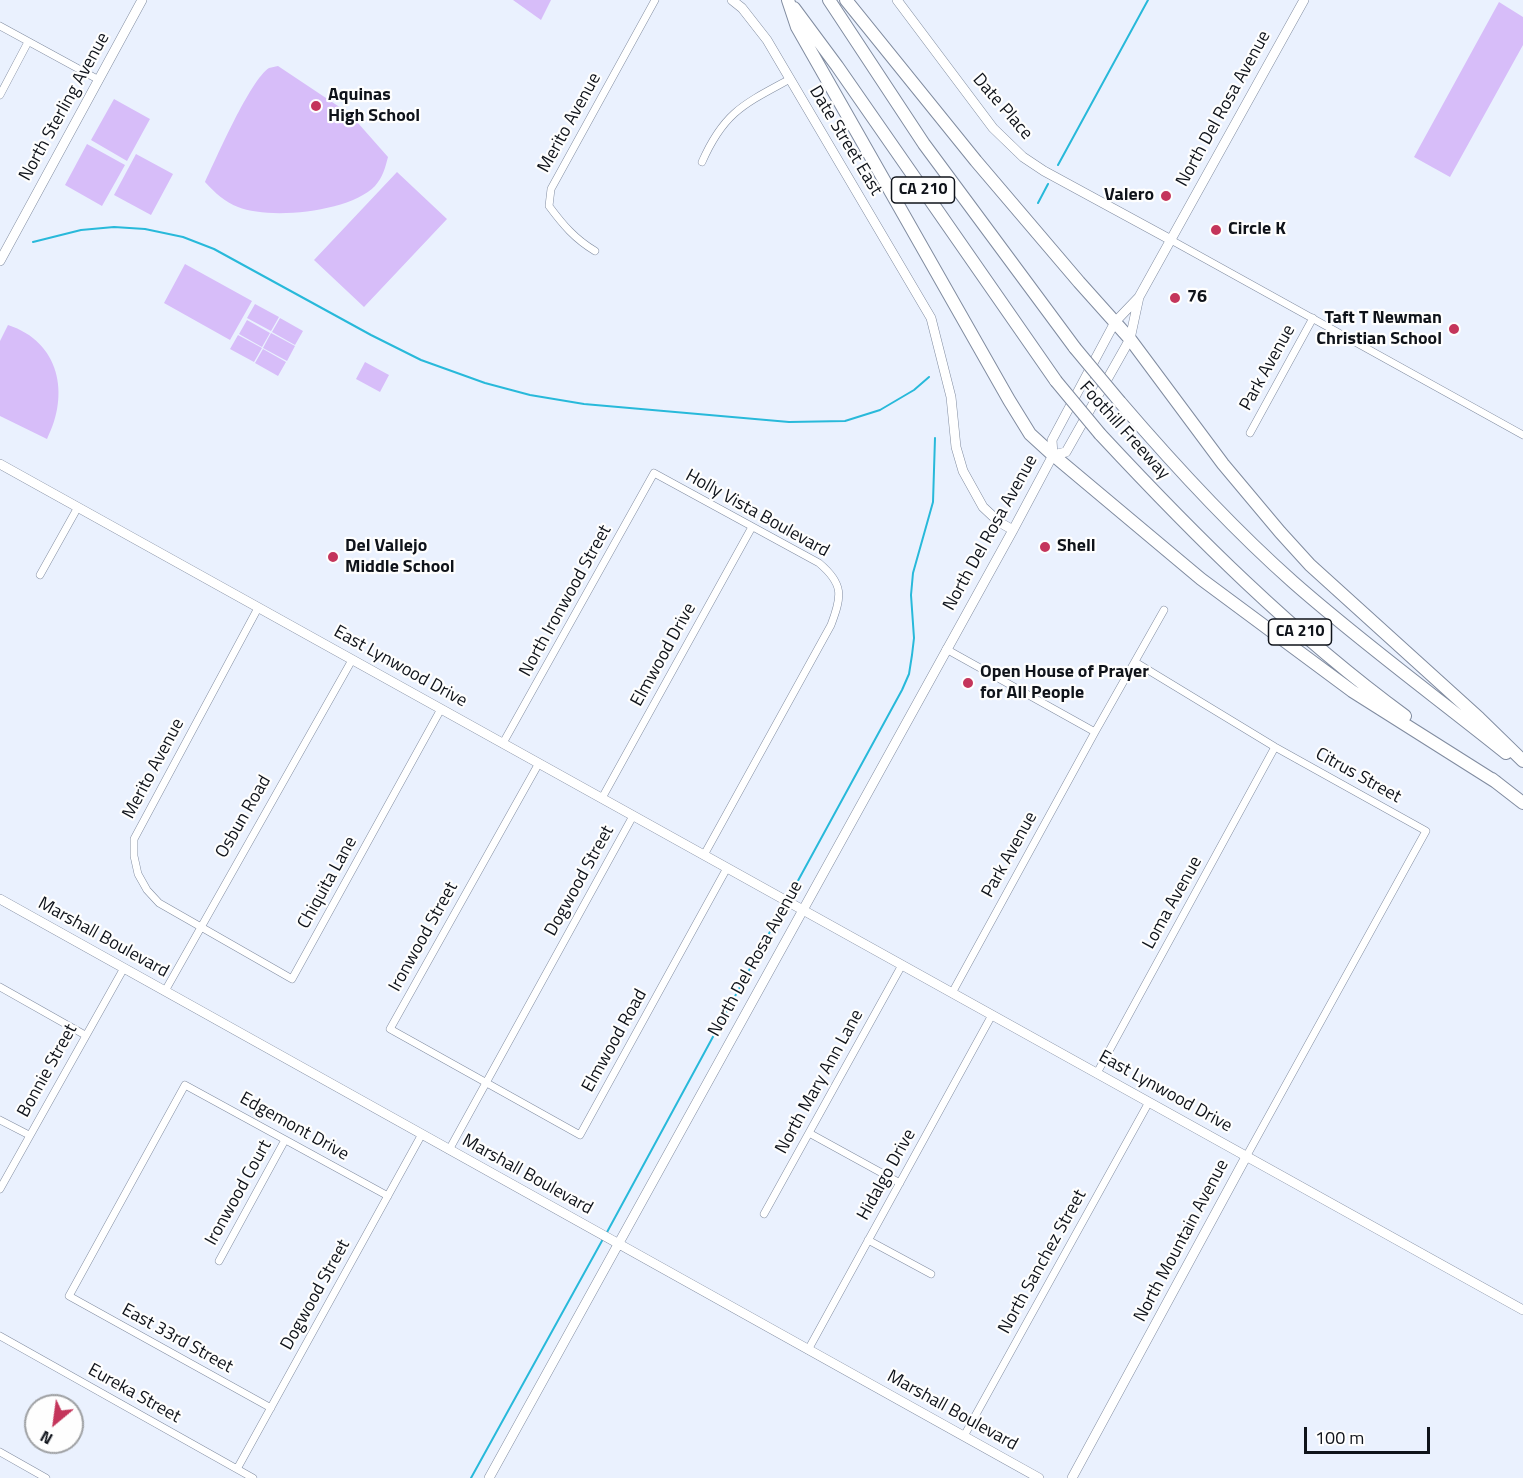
<!DOCTYPE html>
<style>
body{margin:0}
#map{position:relative;width:1523px;height:1478px;overflow:hidden;background:#eaf1fe;font-family:"Titillium Web",sans-serif}
canvas{display:block}
.north{position:absolute;left:24px;top:1394px;width:60px;height:60px;box-sizing:border-box;background:#fefefe;border:2px solid #9ea0a3;border-radius:50%;rotate:209deg;font-size:16px;font-weight:700;line-height:24px;text-align:center;color:#0f131a}
.north::after{content:'';display:block;margin:auto;width:21px;height:27px;background:#c4355b;clip-path:polygon(50% 0,100% 100%,50% 72%,0 100%)}
.scale{position:absolute;left:1304px;top:1427px;width:126px;height:27px;box-sizing:border-box;border:3px solid #0f131a;border-top:0;padding-left:8px;font-size:18px;line-height:21px;white-space:nowrap;color:#0f131a;-webkit-text-stroke:4px #fefefe;paint-order:stroke}
</style>
<div id="map">
<canvas width="1523" height="1478"></canvas>
<div class="north">N</div>
<div class="scale">100 m</div>
</div>
<script>
const g = document.querySelector('canvas').getContext('2d');
g.lineJoin = 'round';
function fill(path, color) { g.fillStyle = color; g.fill(path, 'evenodd'); }
function trace(path, color, width, dash) { g.strokeStyle = color; g.lineWidth = width; g.lineCap = dash ? 'butt' : 'round'; g.setLineDash(dash || []); g.stroke(path); }
function label(font, color, halo, rows, align = 'center') {
  g.font = font + ' "Titillium Web",sans-serif'; g.lineWidth = 4.5; g.setLineDash([]); g.textBaseline = 'middle'; g.strokeStyle = halo; g.fillStyle = color; for (const [text, x, y, turn = 0] of rows) {
    g.save(); g.translate(x, y); g.rotate((+turn || 0) * Math.PI / 180); g.textAlign = isNaN(turn) ? turn : align; if (halo) g.strokeText(text, 0, 0); g.fillText(text, 0, 0); g.restore();
  }
}
const green = new Path2D(`
 M513 0H551L541 20Z
 M1499 2 1523 17V45L1450 177 1414 157Z
 M278 66 350 114 388 157C385 168 383 177 375 186 350 212 270 220 238 207 225 202 215 193 205 182 216 159 250 80 269 68 272 67 275 67 278 66Z
 M114 99 150 119 127 161 91 140Z
 M87 144 125 165 102 206 65 185Z
 M136 154 173 174 151 215 114 195Z
 M397 172 447 219 364 307 314 260Z
 M185 264 252 301 230 340 164 303Z
 M255 304 279 317 271 331 247 318Z
 M280 318 303 331 295 345 272 332Z
 M247 320 270 333 262 347 239 334Z
 M8 325C60 342 70 394 47 439L0 416V341Z
 M271 333 295 346 287 361 263 348Z
 M238 335 262 348 254 362 230 349Z
 M263 349 286 362 278 376 255 363Z
 M365 362 389 375 380 392 356 379Z`);
const stream = new Path2D(`
 M1058 165 1148 0
 M1038 203 1048 184
 M33 242 81 230 114 227 145 229 183 237 214 249 371 335 421 360 485 383 530 395 584 404 789 422 845 421 880 410 914 390 929 377
 M788 899 902 690 909 674 912 655 914 638 911 595 913 573 933 502 935 438
 M606 1234 785 904
 M471 1478 603 1239`);
const street = new Path2D(`
 M0 26 99 80
 M0 95 28 42
 M702 162C724 112 744 104 790 79
 M1171 240 1523 435
 M595 251C575 239 563 225 549 206L551 189 655 0
 M1250 433 1313 318
 M40 575 78 507
 M258 608 134 839V856L138 874 147 890 159 903 292 979 441 709
 M946 649 1095 732
 M1135 662 1275 747 1426 831 1246 1157
 M503 743 654 473 819 563C844 584 842 596 831 625L704 855
 M539 763 390 1029 580 1135 727 868
 M602 798 752 527
 M0 987 85 1035
 M165 991 352 660
 M952 993 1095 732 1164 610
 M1097 1073 1275 747
 M0 1120 29 1135
 M809 1133 900 1183
 M449 1150 633 816
 M0 1189 124 968
 M764 1214 902 965
 M868 1240 931 1274
 M219 1261 285 1140
 M0 1336 253 1478
 M808 1350 992 1015
 M271 1408 69 1296 185 1085 388 1196
 M964 1436 1149 1102
 M0 1452 46 1478
 M237 1469 422 1134`);
const secondary = new Path2D(`
 M732 0 742 8 767 40 931 318 951 397 956 447 963 471 983 507 999 522 1013 530
 M897 0 993 128 1023 157 1044 171 1171 240
 M0 261 142 0
 M1053 455 1066 452 1130 339 1139 297
 M0 464 1523 1310
 M0 899 1039 1478
 M489 1478 1013 530 1053 455 1052 440 1115 322 1139 297 1304 0
 M1072 1478 1246 1157`);
const highway = new Path2D(`
 M788 0 797 27 1009 400 1030 434 1053 455 1201 579 1352 691 1496 782
 M829 0 924 144 1075 348
 M846 0 976 161 1079 282 1130 339 1223 464 1280 532 1310 565 1479 718 1523 761
 M794 8 837 66 1056 381
 M1120 402C1174 465 1231 527 1293 582 1361 642 1435 696 1506 753
 M1100 434C1195 536 1292 633 1405 716
 M1492 779 1523 803`);
const highwayBridge = new Path2D(`
 M1075 348 1120 402
 M1056 381 1100 434`);
const markers = [
 [316,106,6,"#c4355b"],
 [1166,196,6,"#c4355b"],
 [1216,230,6,"#c4355b"],
 [1175,298,6,"#c4355b"],
 [1454,329,6,"#c4355b"],
 [1045,547,6,"#c4355b"],
 [333,557,6,"#c4355b"],
 [968,683,6,"#c4355b"]
];
const shields = [
 [923,190,63],
 [1300,632,63]
];
const shieldNames = [
 ["CA 210",923,190],
 ["CA 210",1300,632]
];
const poiNames = [
 ["Aquinas",328,96],
 ["High School",328,117],
 ["Valero",1154,196,"right"],
 ["Circle K",1228,230],
 ["76",1187,298],
 ["Taft T Newman",1442,319,"right"],
 ["Christian School",1442,340,"right"],
 ["Del Vallejo",345,547],
 ["Middle School",345,568],
 ["Shell",1057,547],
 ["Open House of Prayer",980,673],
 ["for All People",980,694]
];
const streetNames = [
 ["North Sterling Avenue",65,107,-61],
 ["Date Place",1002,107,49],
 ["North Del Rosa Avenue",1224,109,-61],
 ["Merito Avenue",570,123,-61],
 ["Date Street East",845,141,59],
 ["Park Avenue",1268,368,-61],
 ["Foothill Freeway",1124,431,48],
 ["Holly Vista Boulevard",757,514,29],
 ["North Del Rosa Avenue",991,533,-61],
 ["North Ironwood Street",566,601,-61],
 ["Elmwood Drive",664,655,-61],
 ["East Lynwood Drive",400,667,29],
 ["Merito Avenue",154,769,-62],
 ["Citrus Street",1358,776,29],
 ["Osbun Road",244,817,-60],
 ["Park Avenue",1010,855,-61],
 ["Dogwood Street",580,881,-61],
 ["Chiquita Lane",328,883,-61],
 ["Loma Avenue",1173,903,-61],
 ["Ironwood Street",424,937,-61],
 ["Marshall Boulevard",103,938,29],
 ["North Del Rosa Avenue",756,959,-61],
 ["Elmwood Road",615,1041,-61],
 ["Bonnie Street",48,1071,-61],
 ["North Mary Ann Lane",820,1082,-61],
 ["East Lynwood Drive",1165,1092,29],
 ["Edgemont Drive",294,1127,29],
 ["Marshall Boulevard",527,1175,29],
 ["Hidalgo Drive",887,1175,-61],
 ["Ironwood Court",239,1193,-61],
 ["North Mountain Avenue",1182,1241,-62],
 ["North Sanchez Street",1043,1262,-61],
 ["Dogwood Street",316,1295,-61],
 ["East 33rd Street",177,1339,29],
 ["Eureka Street",134,1394,29],
 ["Marshall Boulevard",952,1411,29]
];
fill(green, '#d7bdf9');
trace(stream, '#28b9da', 2);
trace(street, '#818ca0', 8);
trace(secondary, '#818ca0', 10);
trace(highway, '#818ca0', 14);
trace(street, '#fff', 7);
trace(secondary, '#fff', 9);
trace(highway, '#fff', 12);
trace(highwayBridge, '#818ca0', 14, []);
trace(highwayBridge, '#fff', 12);
for (const [x, y, r, color] of markers) { const dot = new Path2D(); dot.arc(x, y, r, 0, 2 * Math.PI); g.fillStyle = color; g.fill(dot); trace(dot, '#fefefe', 2); }
for (const [x, y, w] of shields) { const box = new Path2D(); box.roundRect(x - w / 2, y - 13, w, 26, 4.5); g.fillStyle = '#fefefe'; g.fill(box); trace(box, '#0f131a', 1.5); }
label('bold 16px', '#0f131a', null, shieldNames);
label('bold 18px', '#0f131a', '#fefefe', poiNames, 'left');
label('18px', '#0f131a', '#fefefe', streetNames);
</script>
